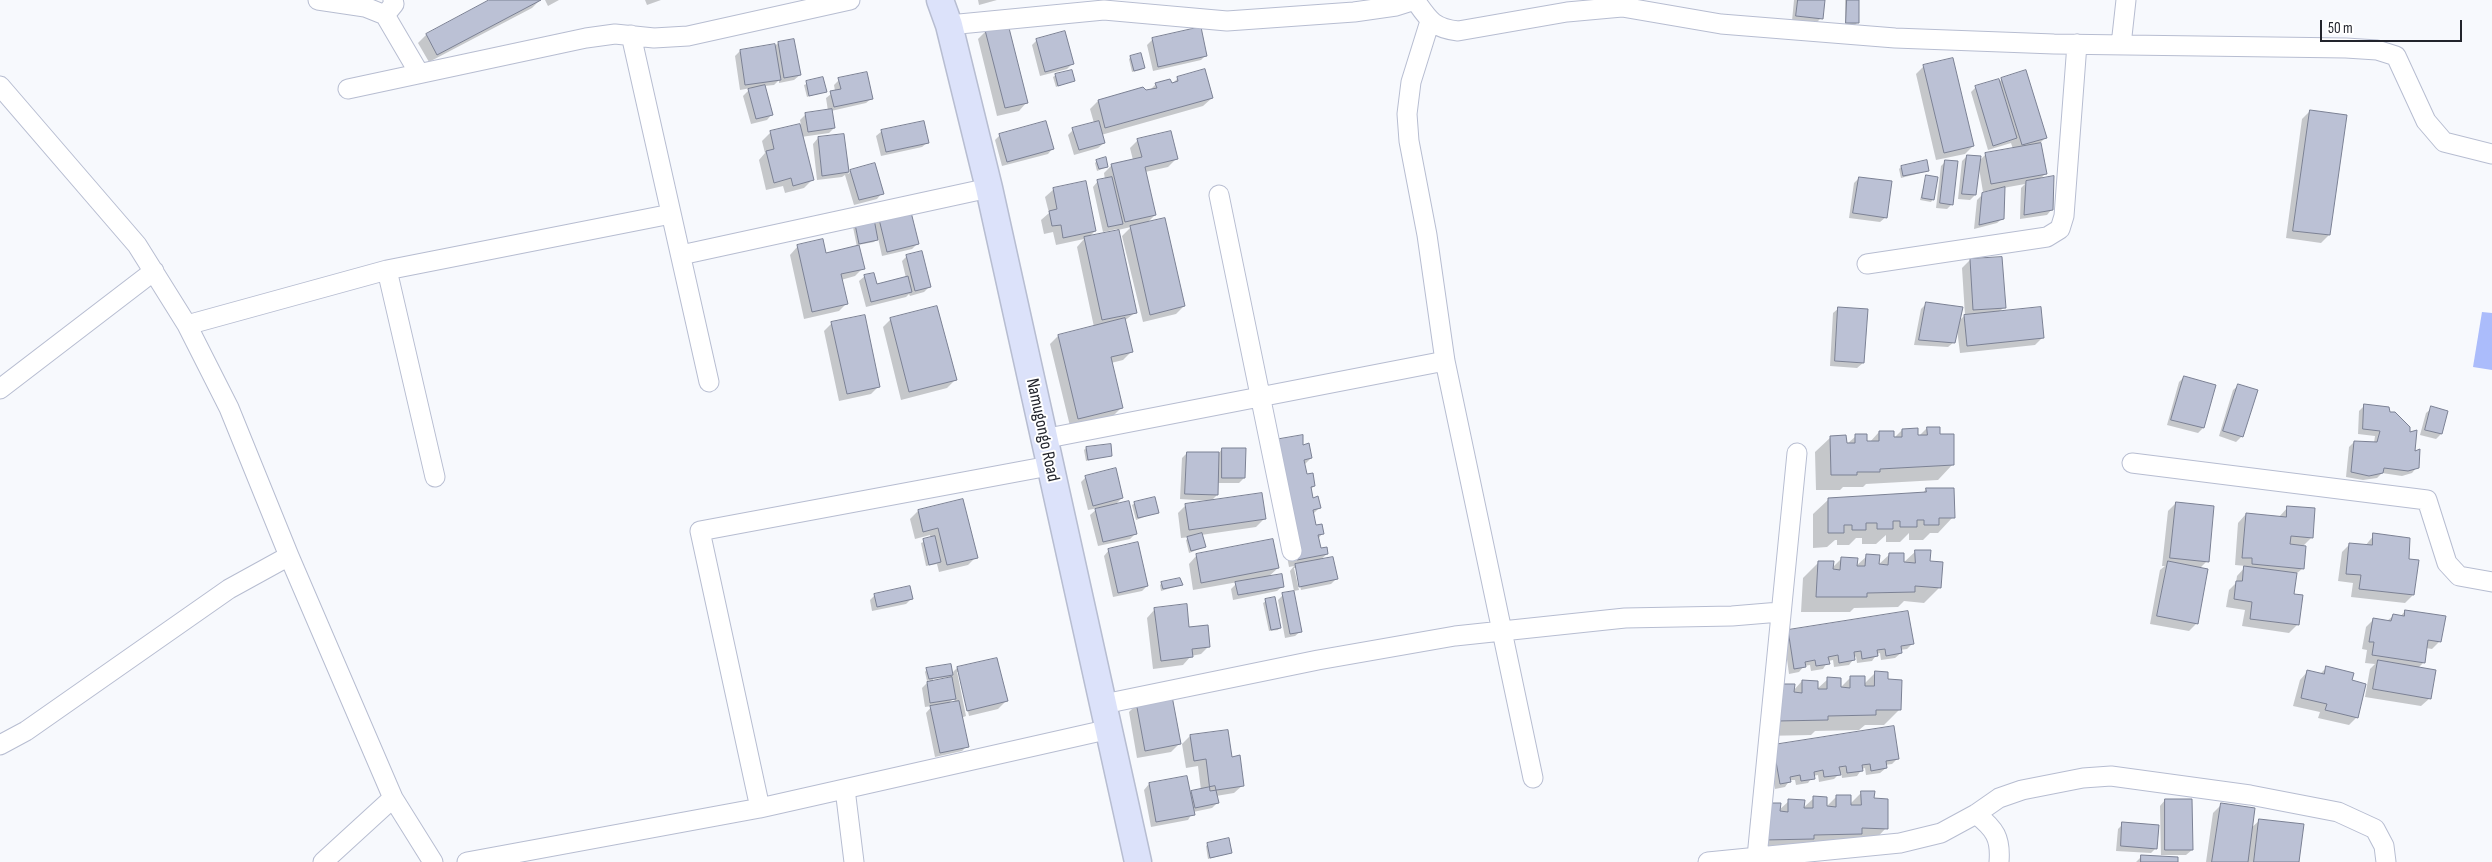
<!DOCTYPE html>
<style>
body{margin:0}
#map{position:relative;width:2492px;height:862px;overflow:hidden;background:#f7f9fd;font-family:"Sofia Sans Condensed",sans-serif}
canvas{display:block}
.scale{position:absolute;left:2320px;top:20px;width:142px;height:22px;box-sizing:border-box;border:2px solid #22242c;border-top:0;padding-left:6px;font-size:15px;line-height:18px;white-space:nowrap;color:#22242c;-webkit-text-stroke:4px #fff;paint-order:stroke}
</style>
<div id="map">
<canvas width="2492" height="862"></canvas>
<div class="scale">50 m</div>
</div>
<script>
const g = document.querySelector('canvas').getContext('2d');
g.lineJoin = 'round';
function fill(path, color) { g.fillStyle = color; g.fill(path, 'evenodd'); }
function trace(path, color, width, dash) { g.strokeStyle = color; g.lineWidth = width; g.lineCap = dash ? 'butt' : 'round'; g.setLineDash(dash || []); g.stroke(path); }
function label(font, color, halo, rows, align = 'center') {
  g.font = font + ' "Sofia Sans Condensed",sans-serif'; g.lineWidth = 4; g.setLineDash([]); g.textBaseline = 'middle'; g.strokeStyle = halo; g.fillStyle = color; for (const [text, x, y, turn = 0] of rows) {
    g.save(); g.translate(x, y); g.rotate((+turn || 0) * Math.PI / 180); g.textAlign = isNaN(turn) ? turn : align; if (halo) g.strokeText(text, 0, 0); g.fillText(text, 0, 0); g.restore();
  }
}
const forest = new Path2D(`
 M2482 312 2492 313V370L2473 367Z`);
const shadow = new Path2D(`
 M492 0H540L532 8 429 62 418 43 426 35Z
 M545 0H559L548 6Z
 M645 0H661L647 5Z
 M978 0H997L979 5Z
 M1794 0H1823L1821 18 1816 23 1792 21Z
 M1845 0H1858L1857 23 1855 25H1845Z
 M1200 29 1206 55 1201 60 1153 71 1147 45 1152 40Z
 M986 31 1027 102 1019 111 997 116 978 39Z
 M1037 40 1072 64 1067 69 1040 76 1032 45Z
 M778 43 800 75 794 80 779 83V80L774 85 764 86 772 114 767 120 751 124 743 96 751 88 740 90 735 56 740 51 774 47Z
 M1131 57 1144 68 1141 70 1132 72 1129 59Z
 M1924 66 1973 146 1965 154 1936 160 1916 74Z
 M1056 75 1073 81 1056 87 1053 77Z
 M822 78 825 91 807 97 804 85Z
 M1178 78 1212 98 1203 106 1101 135 1104 143 1098 148 1074 155 1068 135 1073 130 1094 123 1090 109 1098 101 1143 89 1145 92 1149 91 1156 84 1170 81 1171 85Z
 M2002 79 2046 137 2040 143 2045 174 2039 180 2052 209 2047 215 2020 219 2021 188 2025 184 2003 188V218L1997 223 1974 229 1977 200 1983 194 1992 192 1991 190 1983 192 1979 168 1975 195 1970 200 1958 199 1962 161 1967 156 1979 161 1986 154 2013 149 2011 143 1988 150 1971 92 1976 87 1999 82Z
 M839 80 872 98 866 103 831 111 834 128 829 133 801 137 812 180 804 188 785 193 783 186 766 190 759 160 765 153 762 141 770 133 801 125 800 120 805 115 828 111 826 98 835 91 834 85Z
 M2310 111 2329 235 2321 243 2286 238 2302 119Z
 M882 131 928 142 922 147 881 156 876 136Z
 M843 135 848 174 851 171 882 193 877 199 854 205 845 175 842 177 817 180 813 144 818 138Z
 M1000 135 1053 148 1048 154 1002 166 995 140Z
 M1138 140 1176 159 1168 167 1145 172 1155 215 1146 224 1184 306 1176 314 1143 322 1122 236 1131 227 1118 230 1136 312 1124 321 1131 352 1123 360 1111 363 1122 407 1114 415 1070 426 1050 344 1058 336 1094 327 1077 247 1084 239 1056 245 1053 232 1044 234 1041 220 1049 213 1045 197 1054 189 1095 231 1088 238 1118 232 1117 229 1103 232 1093 187 1098 181 1105 180 1104 173 1112 165 1133 160 1130 148Z
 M1097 161 1107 167 1097 171 1095 163Z
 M1946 161 1952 204 1947 209 1936 208 1941 166Z
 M1901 167 1928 171 1901 178 1899 169Z
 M1926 177 1933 199 1931 202 1920 200Z
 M1859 178 1886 217 1880 222 1849 218 1854 183Z
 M879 216 917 244 912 249 882 256 878 238 874 242 858 245 863 268 855 276 841 280 847 303 839 311 804 319 790 255 798 246 825 254 857 247 853 227Z
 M907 256 929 287 924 292 910 296 909 294 906 297 866 307 859 281 865 276 876 285 906 278 902 261Z
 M1970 260 2004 307 1999 312 2043 337 2035 345 1960 353 1957 329 1954 342 1948 347 1914 345 1921 309 1926 304 1958 322 1965 315 1962 268Z
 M1839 308 1863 363 1857 368 1830 366 1833 313Z
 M891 319 955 380 947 388 901 400 883 327Z
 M832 323 879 386 871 394 839 401 824 331Z
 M2184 377 2215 386 2203 428 2198 433 2167 425 2179 382Z
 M2239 385 2242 436 2236 442 2219 436 2233 390Z
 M2364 406 2388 413 2414 452 2417 467 2412 473 2402 476 2382 473 2377 478 2363 480 2346 477 2349 447 2354 442 2374 443 2375 436 2358 434 2359 411Z
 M2432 408 2441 434 2436 439 2420 435 2426 413Z
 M1927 428 1939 435 1953 464 1938 480 1866 484 1863 487H1843L1840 490H1816L1815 452 1831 437 1847 444 1856 436 1869 443 1879 432 1892 440 1902 430 1919 436Z
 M1302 446 1311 458 1304 465 1306 476 1314 486 1310 490 1312 499 1319 508 1313 514 1315 526 1322 534 1318 539 1320 550 1327 554 1320 560 1336 579 1331 584 1301 590 1296 568H1294L1299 590 1294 591 1290 571 1294 566 1289 567 1267 450Z
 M1086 448 1111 455 1086 461 1084 450Z
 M1222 449 1244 478 1239 483H1217V495L1211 501 1180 499 1182 458 1187 453 1218 454Z
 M1086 477 1122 498 1114 506 1136 533 1130 539 1098 546 1090 515 1098 508 1088 510 1081 482Z
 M1926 489 1953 517 1938 533H1930L1923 540H1909V533L1900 542H1886V535L1876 544H1862V538H1856L1849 545H1837V540H1835L1827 547 1813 548V514L1829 499 1923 493Z
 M1135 503 1158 512 1136 520 1132 505Z
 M2176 503 2207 561 2200 568 2197 623 2189 631 2150 624 2160 570 2165 566H2162L2168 511Z
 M1186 505 1264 519 1256 527 1201 535 1205 547 1189 553 1186 540 1190 537 1181 538 1178 513Z
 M2288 507 2311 538 2302 547 2303 568 2295 575 2293 595 2297 625 2289 633 2242 626 2245 610 2226 607 2229 590 2236 583 2237 576 2246 566 2235 565 2238 523 2246 514 2279 517Z
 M918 511 976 557 968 565 939 572 937 564 926 566 921 543 931 539 930 535 915 539 910 519Z
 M2374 535 2407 560 2413 595 2405 603 2351 597 2353 583 2338 581 2342 552 2350 544 2365 546Z
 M1109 550 1147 586 1142 591 1113 597 1104 556Z
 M1916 551 1929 562 1940 587 1924 603 1904 601 1898 607 1854 608 1850 612H1801L1803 578 1819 562 1832 568 1842 558 1856 566 1867 556 1878 565 1890 554 1902 564Z
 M1197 555 1278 568 1267 578 1283 586 1277 591 1233 600 1231 589 1238 582 1193 590 1189 564Z
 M1162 583 1181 585 1161 591 1160 585Z
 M875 595 911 599 906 604 872 611 870 600Z
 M1283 595 1301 631 1295 636 1285 638 1278 600Z
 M1266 601 1280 627 1278 630 1269 631 1263 603Z
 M1155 609 1188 629 1209 646 1201 654 1191 656 1183 665 1153 669 1147 618Z
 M2405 611 2440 641 2432 649 2426 648 2424 662 2418 668 2430 698 2421 706 2365 697 2370 669 2375 664 2365 663 2367 650 2362 649 2366 627 2374 619 2387 621 2393 616 2400 617Z
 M1789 632 1912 644 1907 649 1900 650 1901 653 1895 658 1881 660 1880 653 1877 654 1872 661 1857 663 1856 656 1849 665 1834 667 1833 660 1828 661 1823 669 1811 671 1810 665 1804 666 1799 672 1789 674 1784 637Z
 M957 668 1006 701 998 709 969 716 959 672H957L966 716 961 718 967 746 962 751 935 757 926 713 932 706 925 707 922 688 930 680 927 681 925 672 927 669 951 674ZM949 677 950 679 933 682V679ZM954 698 955 703 948 704Z
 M2326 668 2350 681 2357 717 2349 725 2318 718 2320 712 2293 706 2300 680 2308 671 2320 674Z
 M1875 673 1887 681 1900 709 1884 725H1865L1859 730 1815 731 1811 735 1763 736 1793 691 1802 681 1817 689 1828 679 1840 688 1851 677 1864 684Z
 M1137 704 1179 744 1171 752 1137 758 1129 712Z
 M1190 736 1231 758 1243 785 1234 793 1216 796 1217 803 1212 808 1193 812 1188 820 1151 827 1144 790 1149 784 1190 795 1201 790 1198 766 1186 768 1182 744Z
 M1769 752 1897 759 1892 764 1885 765 1886 768 1880 773 1866 775 1865 768 1862 769 1857 776 1842 778 1841 772 1834 779 1819 782 1818 775 1813 776 1808 783 1796 785 1795 780H1790L1785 787 1775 789Z
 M1862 792 1873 800 1886 828 1871 844 1749 855 1750 819 1765 804 1779 810 1789 801 1803 808 1814 798 1826 807 1837 796 1850 804Z
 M2165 800 2192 850 2186 855H2161V857L2176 862H2136L2142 856 2161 857 2160 806Z
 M2221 805 2251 828 2260 820 2298 862H2206L2213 813Z
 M2123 824 2156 848 2151 853 2116 851 2118 829Z
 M1208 844 1231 853 1208 859 1206 846Z`);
const building = new Path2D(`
 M489 0H541L437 55 426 34Z
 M1798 0H1825L1823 19 1796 16Z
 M1847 0H1859V23H1846Z
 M1008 24 1028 103 1005 108 985 30Z
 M1201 27 1207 56 1158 67 1152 38Z
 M1065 31 1074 64 1045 72 1036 39Z
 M794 39 801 75 784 78 778 42Z
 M775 44 781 80 745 85 740 50Z
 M1141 53 1145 68 1134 71 1130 56Z
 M1953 58 1974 146 1944 153 1923 65Z
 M1205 69 1213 98 1105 128 1098 100 1143 87 1146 90 1157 88 1155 83 1170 79 1172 83 1178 81 1177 77Z
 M1072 70 1075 81 1058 86 1055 74Z
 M2026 70 2047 138 2022 145 2001 78Z
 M867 72 873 99 834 107 830 91 841 89 838 78Z
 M823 77 827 92 809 96 806 81Z
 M1999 79 2017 138 1993 146 1975 86Z
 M765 85 773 115 756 119 748 89Z
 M832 109 835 128 808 132 805 113Z
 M2310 110 2347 115 2330 235 2293 231Z
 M924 121 929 143 886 152 881 130Z
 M1046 121 1054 149 1007 162 999 134Z
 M1099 121 1105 143 1079 150 1072 128Z
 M800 124 814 180 793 186 791 178 774 183 766 151 774 149 770 131Z
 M1171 131 1178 159 1145 167 1156 215 1125 222 1111 164 1142 157 1137 139Z
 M844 134 849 172 822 176 818 137Z
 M2041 143 2047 174 1991 184 1985 153Z
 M1967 155 1981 156 1976 195 1962 194Z
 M1106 157 1108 167 1099 169 1096 160Z
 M1927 160 1929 171 1903 176 1901 166Z
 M1945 160 1958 161 1953 205 1940 203Z
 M875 163 884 194 859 200 850 170Z
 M1926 175 1938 177 1934 200 1922 198Z
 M2054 176 2053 210 2024 215 2026 181Z
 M1112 177 1123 224 1108 227 1097 180Z
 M1859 177 1892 181 1887 218 1853 213Z
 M1086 181 1096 231 1063 238 1061 225 1052 226 1049 211 1057 209 1053 188Z
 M2005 187 2004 219 1979 225 1982 193Z
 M910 208 919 244 887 252 878 215Z
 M1165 218 1185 306 1150 315 1130 226Z
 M874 219 878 240 859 244 855 224Z
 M1119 230 1137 313 1102 320 1084 237Z
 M823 239 826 253 859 245 865 269 841 274 848 304 812 312 797 245Z
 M922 251 931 287 915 291 906 255Z
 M2002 257 2006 308 1973 310 1970 259Z
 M874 273 877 284 908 276 912 292 871 302 864 275Z
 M1926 302 1963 307 1955 343 1919 340Z
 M937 306 957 380 909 392 890 318Z
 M1838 307 1868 309 1864 363 1835 361Z
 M2041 307 2044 338 1967 346 1964 315Z
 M865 315 880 387 847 394 831 322Z
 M1125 318 1133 352 1111 357 1123 408 1078 419 1058 335Z
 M2184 376 2216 385 2204 428 2171 420Z
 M2238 384 2258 390 2243 437 2223 431Z
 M2364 404 2389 407 2390 412H2395L2410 427V432L2417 430 2415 451 2420 449 2419 468 2408 471 2384 468 2383 473 2369 476 2351 472 2354 441 2377 442 2380 431 2363 429Z
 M2431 406 2448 411 2442 434 2425 430Z
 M1927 427H1940V434H1954V465L1880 469V472H1857V475H1831L1830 436 1846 435 1847 443H1855V434H1867V441H1879V431H1894V437H1902V429L1918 428V435H1927Z
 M1303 435V445L1309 443 1312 458 1304 460 1307 474 1313 473 1315 486 1311 487 1313 498 1318 496 1321 508 1313 510 1316 525 1322 524 1324 534 1318 535 1321 548 1327 547 1328 554 1297 560 1274 440Z
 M1111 444 1112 456 1088 460 1086 447Z
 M1222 448H1246L1245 478H1222Z
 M1187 452H1219L1218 495 1185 494Z
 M1116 468 1123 498 1093 506 1085 476Z
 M1926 488H1954L1955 518H1939V525H1924V520H1917V527H1900V521H1893V529H1877V523H1866V530H1852V525H1844V533H1828V498L1926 492Z
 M1262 493 1266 519 1189 530 1185 504Z
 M1155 497 1159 513 1138 518 1134 502Z
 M963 499 978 558 947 565 938 528 923 532 918 510Z
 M1129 501 1137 534 1103 542 1095 509Z
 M2176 502 2214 506 2209 562 2170 558Z
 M2287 506 2315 508 2313 538 2291 536 2290 544 2306 546 2304 569 2252 564V558H2242L2246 513 2286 517Z
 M1202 533 1206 547 1191 551 1187 537Z
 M2373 533 2410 538 2409 559 2419 560 2414 595 2359 589 2361 575 2346 574 2349 543 2372 545Z
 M935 536 941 562 929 565 923 539Z
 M1273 539 1279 568 1201 583 1196 554Z
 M1138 542 1148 586 1118 593 1108 549Z
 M1915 550H1931L1930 561 1943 562 1941 588 1915 586V592L1867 593V597H1816L1818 561H1834L1833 569 1840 570 1841 557 1858 558 1857 566H1865L1866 554 1880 555 1879 564 1888 565 1889 553H1904V562L1915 563Z
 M1333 557 1338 579 1299 587 1295 564Z
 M2168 561 2208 569 2198 624 2157 616Z
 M2244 566 2297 573 2294 594 2303 595 2299 625 2250 619 2252 602 2234 599 2236 581H2242Z
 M1282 574 1284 587 1238 595 1235 582Z
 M1180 578 1183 585 1163 589 1161 582Z
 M910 586 913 599 877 607 874 594Z
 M1294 591 1302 632 1290 634 1282 593Z
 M1275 597 1281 628 1271 630 1265 599Z
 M1187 604 1189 627 1208 625 1210 647 1192 649 1193 657 1161 661 1154 608Z
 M2405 610 2446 616 2441 642 2428 640 2425 663 2372 655 2374 642H2369L2373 618 2391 621 2393 614 2404 616Z
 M1908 611 1914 644 1901 646 1902 653 1886 656 1885 649 1877 650 1878 656 1862 659 1861 651 1854 652 1855 660 1839 663 1838 655 1828 657 1830 664 1816 666 1815 660 1805 662 1806 667 1794 669 1788 630Z
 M997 658 1008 701 967 711 957 667Z
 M2378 660 2436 670 2431 699 2373 689Z
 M951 664 953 675 929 679 926 668Z
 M2326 666 2354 673 2352 680 2366 684 2358 718 2325 710 2327 704 2301 698 2307 670 2324 674Z
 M1875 671 1888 672V679L1902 680 1901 710H1876V715L1828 716V720L1778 721 1779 684H1795L1794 692 1802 693V680L1818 681V689H1827V677L1841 678V687L1850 688V676H1865V686H1874Z
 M952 677 956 699 930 703 927 682Z
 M1172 696 1181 744 1145 751 1136 702Z
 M959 701 969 747 940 753 930 706Z
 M1894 726 1899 759 1886 761 1887 768 1871 771 1870 764 1862 765 1863 771 1847 773 1846 766 1839 767 1841 775 1824 777 1823 770 1814 772 1815 779 1801 781 1800 775 1790 777 1791 782 1780 784 1773 745Z
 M1228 730 1232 757 1240 755 1244 786 1210 791 1206 759 1194 761 1190 735Z
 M1187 776 1195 815 1156 822 1149 783Z
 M1215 786 1219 803 1195 808 1191 791Z
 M1861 791H1875L1874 798 1888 799V829L1862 828V834L1814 835V839L1764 840 1765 803H1781L1780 811 1788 812V799L1805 800 1804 808H1813V796L1827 797V806L1836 807V795H1851V805H1861Z
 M2165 799H2192L2193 850H2165Z
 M2221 803 2255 808 2248 862H2212Z
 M2259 819 2304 824 2299 862H2254Z
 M2122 822 2159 825 2157 849 2121 846Z
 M1229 838 1232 853 1210 858 1207 843Z
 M2141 855 2178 857V862H2141Z`);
const street = new Path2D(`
 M318 0 365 7 385 15 419 73
 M1415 0C1429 20 1433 28 1458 31L1567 12 1622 7 1721 24 1895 38 2054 44 2346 48 2377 50 2396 56 2426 121 2444 142 2492 154
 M385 15 394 4 393 0
 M1430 21 1411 82 1407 114 1409 141 1427 235 1445 361 1533 778
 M949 25 1104 10 1227 21 1354 12 1396 6 1415 0
 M631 35 709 382
 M2121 45 2126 0
 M0 86 137 245 187 325 229 408 289 556 393 798 433 862
 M348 89 586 38 615 34 654 38 688 36 850 0
 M1219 195 1292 551
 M681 255 989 188
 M1867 264 2047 237 2060 229 2064 216 2077 44
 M387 270 435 477
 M187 325 387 270 671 214
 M0 389 154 271
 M1043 439 1445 361
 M2132 463 2427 500 2447 563 2459 576 2492 582
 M1104 704 1318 660 1455 636 1625 618 1732 616 1780 612
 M0 745 26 731 229 589 289 556
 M845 789 854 862
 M760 808 700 531 1049 466
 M1976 814C1995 829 2001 838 1999 862
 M1757 857 1797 453
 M323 862 393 798
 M467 862 760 808 1110 729
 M1708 862 1900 843 1941 833 1976 814 1999 798 2022 790 2083 778 2111 776 2250 795 2338 812 2375 829 2384 846 2386 862`);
const secondary = new Path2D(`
 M940 0 949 25 989 188 1138 862`);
const streetNames = [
 ["Namugongo Road",1042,430,78]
];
fill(forest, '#abbcfb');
fill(shadow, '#0003');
fill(building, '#bbc1d5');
trace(building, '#7b8194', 1);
trace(street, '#b7bdd1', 21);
trace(secondary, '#b7bdd1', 29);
trace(street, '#fff', 19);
trace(secondary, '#dce2fa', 26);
label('18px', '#22242c', '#fff', streetNames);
</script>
